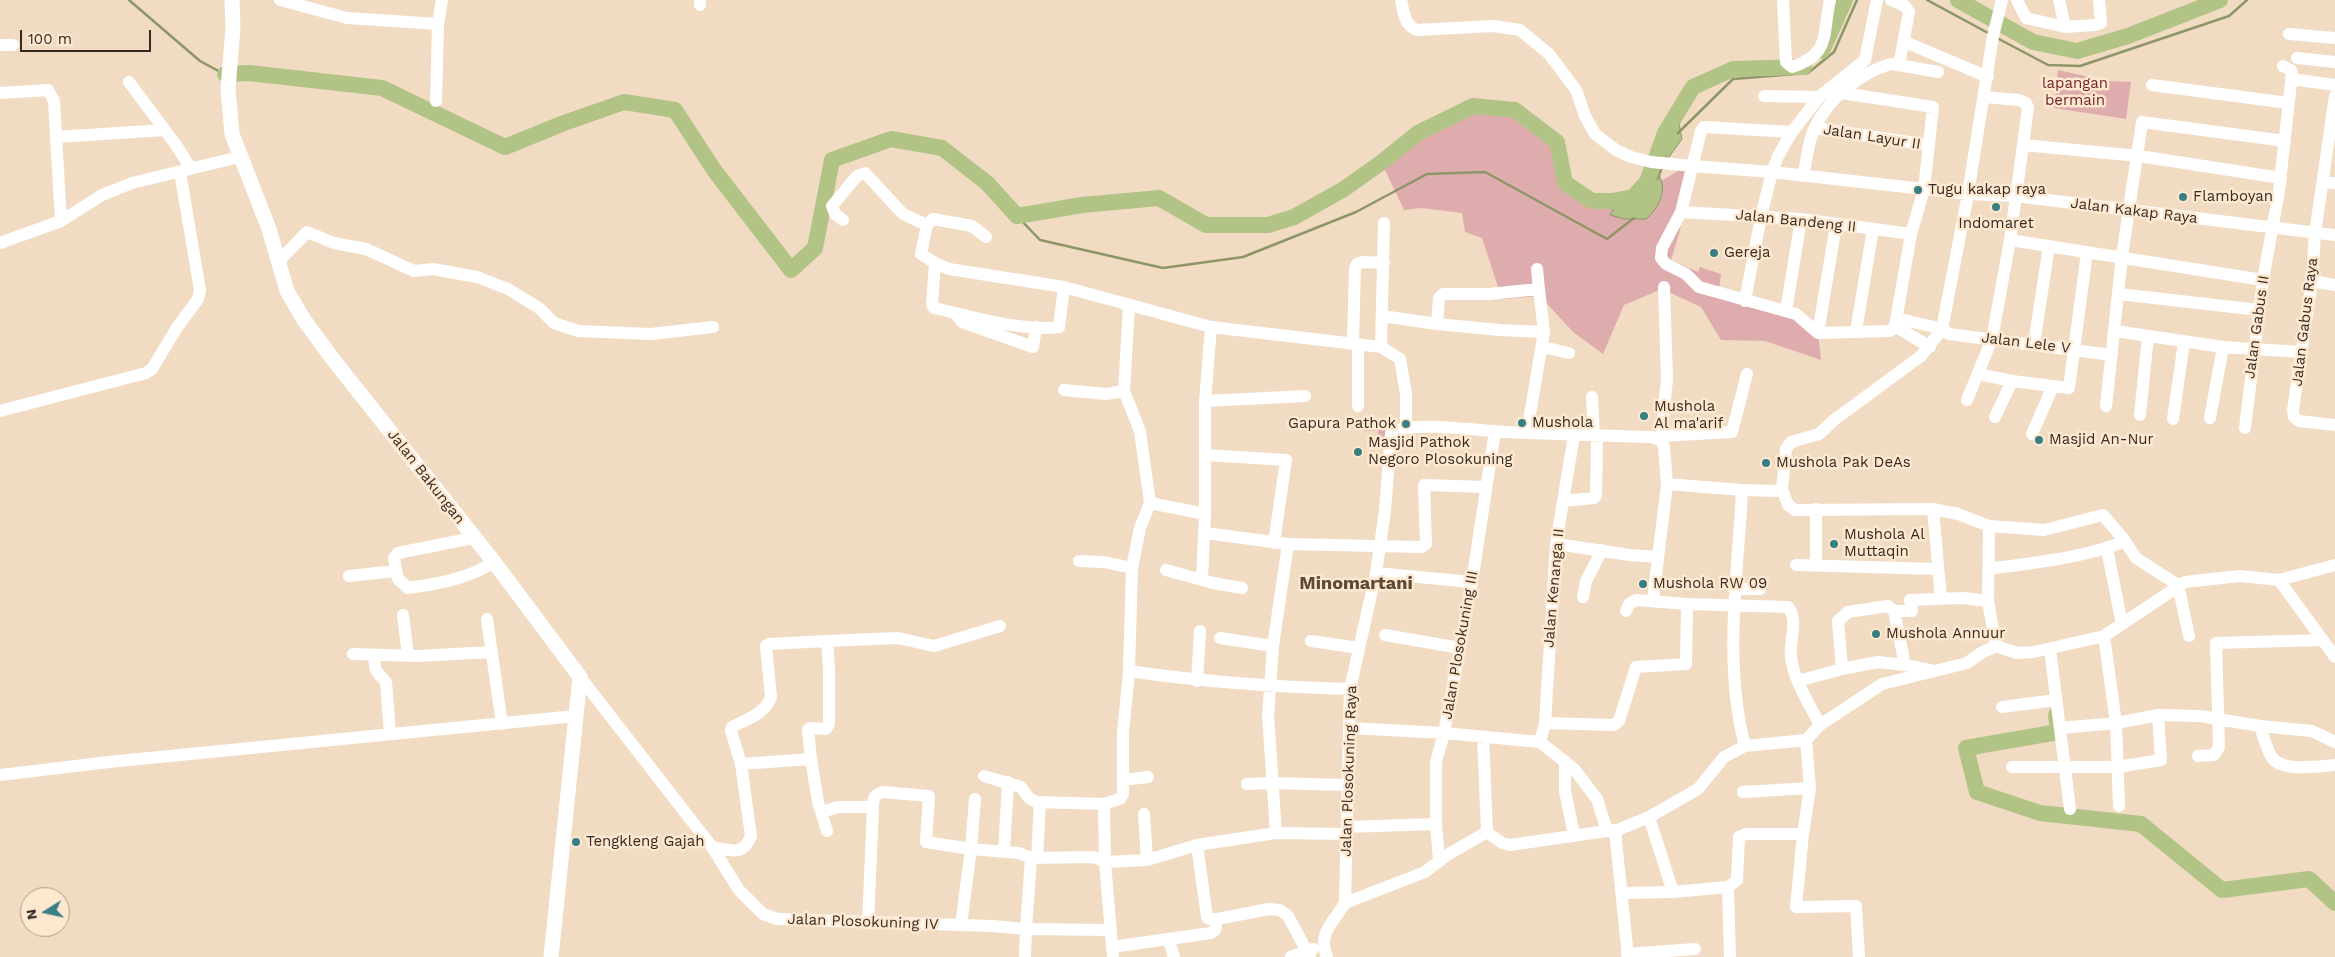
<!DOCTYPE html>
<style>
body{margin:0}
#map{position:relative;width:2335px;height:957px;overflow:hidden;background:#f1dbc3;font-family:"Work Sans",sans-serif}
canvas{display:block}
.north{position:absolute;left:20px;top:887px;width:50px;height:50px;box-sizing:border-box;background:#ffe8d0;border:1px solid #ae9c8a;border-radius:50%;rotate:260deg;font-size:14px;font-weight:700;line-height:20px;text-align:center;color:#342b22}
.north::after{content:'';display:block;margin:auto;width:18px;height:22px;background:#377f82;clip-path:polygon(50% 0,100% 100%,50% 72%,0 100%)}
.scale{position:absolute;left:20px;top:30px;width:131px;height:22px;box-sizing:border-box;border:2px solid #342b22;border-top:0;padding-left:6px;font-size:15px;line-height:18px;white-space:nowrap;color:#342b22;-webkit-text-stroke:4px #ffe8d0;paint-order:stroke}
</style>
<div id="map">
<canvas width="2335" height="957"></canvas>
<div class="north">N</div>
<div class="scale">100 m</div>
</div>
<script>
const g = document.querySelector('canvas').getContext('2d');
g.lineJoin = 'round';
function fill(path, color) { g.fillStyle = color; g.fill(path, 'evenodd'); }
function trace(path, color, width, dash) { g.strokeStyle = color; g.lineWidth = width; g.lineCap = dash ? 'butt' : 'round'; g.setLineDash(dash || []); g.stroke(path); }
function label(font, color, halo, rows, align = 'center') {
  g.font = font + ' "Work Sans",sans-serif'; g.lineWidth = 5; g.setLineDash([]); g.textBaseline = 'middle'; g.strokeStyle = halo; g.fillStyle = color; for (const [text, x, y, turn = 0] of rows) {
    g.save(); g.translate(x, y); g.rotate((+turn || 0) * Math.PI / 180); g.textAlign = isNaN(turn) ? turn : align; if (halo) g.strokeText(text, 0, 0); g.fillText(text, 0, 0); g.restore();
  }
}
const green = new Path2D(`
 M2058 70 2107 81 2131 82 2126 119 2054 108Z
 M1475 111 1518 114 1554 143 1562 184 1594 207 1635 203 1654 185 1692 163 1679 234 1671 260 1698 272 1700 267 1721 274 1719 289 1797 313 1818 333 1821 360 1765 341 1721 340 1701 307 1662 289 1624 305 1603 354 1573 332 1540 296 1502 299 1482 238 1465 232 1462 213 1421 208 1404 210 1384 168 1420 139Z
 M1385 419 1387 449H1378V431H1365V420Z`);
const water = new Path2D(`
 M1673 118 1679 123 1682 139 1666 161 1665 133Z
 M1659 175C1668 191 1658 209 1646 219H1624L1610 215 1616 205C1639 203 1648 197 1659 175Z`);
const stream = new Path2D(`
 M129 0 200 61 224 74
 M1927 0 1990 34
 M1997 38 2048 65 2080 66 2229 16 2247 0
 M1678 133 1733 79 1808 73 1834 52 1857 0
 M1658 178 1662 167
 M1017 216 1040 240 1163 268 1243 257 1356 212 1427 174 1485 172 1607 239 1634 218`);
const river = new Path2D(`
 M1958 0 2033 42 2077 51 2128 36 2220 0
 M1822 51 1845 0
 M225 74 249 73 382 88 505 147 564 123 624 102 675 110 714 170 791 270 815 248 832 160 891 139 942 148 987 183 1017 216 1082 205 1159 198 1206 225H1268L1294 217 1344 189 1382 162 1418 133 1473 106 1515 110 1557 142 1565 183 1592 201H1612L1633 197 1647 182 1665 133 1693 87 1733 69 1804 67
 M2056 715 2058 732 1966 748 1977 792 2040 813 2141 824 2222 890 2309 879 2335 903`);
const minor = new Path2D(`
 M280 0 347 18 438 24
 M1401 0C1404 13 1404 25 1417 30L1493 26 1520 30 1549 54 1576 90 1585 116 1595 134 1616 150 1631 157 1651 162 1693 166 1772 172 1968 194 2015 196 2335 235
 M1783 0 1786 62 1792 67C1832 54 1822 33 1830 0
 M1891 0 1905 6 1909 12 1899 65
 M2017 0 2026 18 2065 27 2059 0
 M700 5V0
 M2065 27 2095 25 2101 23 2099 0
 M2289 34 2335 38
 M1905 42 1988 77
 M0 45H13
 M2297 58 2335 62
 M1865 60 1877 0
 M1893 64 1938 72
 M2291 79 2335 85
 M129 82 176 145 190 167
 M2152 85 2288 103
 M0 93 48 90 54 101 61 221
 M1764 96 1819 97
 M2335 96 2315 233 2312 281 2293 410 2294 417 2299 421 2335 425
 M436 101 438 24 442 0
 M1815 128 1929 145
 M1792 132 1704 127 1701 131 1681 212 1662 248 1661 258 1666 264 1686 274 1699 287 1796 314 1818 333 1890 331 1895 326 1911 234 1924 189 1933 107 1842 93
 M56 137 165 130
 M2023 145 2139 156 2281 178
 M1803 176C1807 160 1808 141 1815 127 1830 97 1859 74 1890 64
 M2323 182 2335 183
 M1681 212 1801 219 1911 234
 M843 220 835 214 832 206 857 176 865 173 903 214 927 225 921 254 935 263 949 269 1064 287 1211 327 1381 347 1400 359 1406 394V428
 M927 225 933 219 972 226 986 237
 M2010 240 2263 280
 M0 243 61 221 102 195 132 183 239 157
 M278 262 307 232 334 243 366 249 414 271 433 269 477 277 508 289 539 308 554 323 578 331 651 334 713 327
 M935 263 932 304 934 308C969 316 1023 332 1059 327L1064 287
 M1537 269 1539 289
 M2312 281 2335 285
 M2119 294 2259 310
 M1745 301 1761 217 1772 172 1778 156 1792 132 1819 97 1865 60
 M1786 311 1801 219
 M957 315 962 322 1033 347 1036 327
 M1382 316 1437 324 1439 298 1443 294H1489L1539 289 1544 332 1527 432
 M1896 318 1942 329 1949 334 2112 355
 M1437 324 1499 330 1544 332
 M1895 326 1930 347
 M1856 331 1873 229
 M2115 331 2223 347 2301 352
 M1818 333 1836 225
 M1353 343 1355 268 1357 264 1363 262 1384 263
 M2034 344 2049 246
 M1381 347 1384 223
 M1543 347 1569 353
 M1978 374 2012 381 2069 388 2087 252
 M1064 390 1106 394 1124 391
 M1592 397 1594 435
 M1967 400 1992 339 2010 240 2028 108 2026 103 2019 100 1984 97
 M1205 401 1305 396
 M1358 406V344
 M2106 406 2122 256 2142 122 2285 141
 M0 411 146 373 152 369 176 329 198 299 200 290 180 172
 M2140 415 2148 336
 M1995 417 2012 381
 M2210 418 2223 347
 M2173 419 2184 342
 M2245 428 2263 280 2279 191 2292 74 2291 70 2283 66
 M2032 434 2053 386
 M1661 436 1732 432 1747 374
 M1661 440 1667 379 1664 287
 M1206 455 1286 460 1274 543
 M1782 489 1788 505 1795 510 1933 509 1958 514 1989 526 2044 530 2103 515 2125 541 2136 558 2178 585 2189 636
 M1742 490C1738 575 1723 662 1745 746
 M1563 501 1594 498 1596 496 1597 436
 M1150 503 1205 514
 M1933 509 1941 599
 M1989 526 1988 601 1996 646
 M1205 533 1288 544 1422 547 1426 544 1424 485 1485 487
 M473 538 398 553 394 558 398 579 408 588C437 584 468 579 494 562
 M1556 544 1630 555 1658 557
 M2107 549 2122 624
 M1079 561 1104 562 1132 568
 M1796 565 1938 569
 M1816 565V509
 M1988 569C2031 563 2086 558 2125 541
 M1166 570 1213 583 1242 588
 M1376 573 1472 582
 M349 576 395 571
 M1202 580 1205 514V401L1211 327
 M2279 580 2335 565
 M1734 589H1760
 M1583 597 1586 581 1602 550
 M1653 600 1667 484
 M1626 611 1629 604 1636 600 1687 604 1788 607C1799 620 1789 641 1791 657 1794 681 1809 703 1820 725
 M1894 611 1905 665 1934 671
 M403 615 408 656
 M487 619 502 724
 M1385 635 1460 648
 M2104 636 2116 723 2119 806
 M1220 638 1273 646
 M827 641 898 638 934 646 1000 626
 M1311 641 1359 648
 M2050 649 2070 809
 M353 654 418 656 492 652
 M374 655C375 672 375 670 386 682L390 734
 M1842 669 1838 621 1848 612 1888 606 1894 611H1912L1910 600 1963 598 1988 601
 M1129 671C1204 682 1274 687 1350 689
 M580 677 712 847 739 890 763 914 777 919 992 926 1026 929 1025 957
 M1197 681 1200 631
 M1798 681 1842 669 1878 662 1905 665
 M2002 707 2056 700
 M1545 723 1614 725 1619 721 1636 667 1686 664 1687 604
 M2260 726C2263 736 2266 747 2271 756 2280 773 2319 766 2335 765
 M1349 728 1444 733 1540 742 1574 769 1597 799 1607 831
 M2060 728 2116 723 2158 715 2200 716 2260 726 2312 731 2335 742
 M1483 737 1487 832
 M1540 742 1545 723 1556 544 1574 435
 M2198 756 2214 755 2219 747 2216 643 2322 640
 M811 759 818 802 827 831
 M1565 761V791L1574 835
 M2012 767H2117L2161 760 2158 715
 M0 775 109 762 575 716
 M984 776 1021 787 1029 798 1036 802 1104 804
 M1123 780 1148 777
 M1247 784 1272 783 1348 785
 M1743 792 1810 788
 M822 812 838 807H873
 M1144 814 1147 860
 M1649 817 1673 892
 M1347 827 1436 824
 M1276 833 1268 716 1273 646 1288 544
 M1803 834 1796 907 1856 906 1859 957
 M1197 845 1207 917 1209 919H1217
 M712 847C731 850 743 857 751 836L741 764 731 731 732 727C747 719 765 714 771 697L766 646 769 644 827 641 829 669V724L826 729 810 728 808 730 811 759 741 764
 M1004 851 1008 782
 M1037 858 1040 803
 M1439 860 1436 824V762L1444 733 1472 582 1495 431
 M1622 893 1673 892 1728 887
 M1345 903 1425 872 1447 855 1487 832 1502 843 1510 845 1614 830
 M868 923 873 807C873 799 874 795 882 792L929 796 926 842 971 849 975 799
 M961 925 971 849 1019 853 1031 858
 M1110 930 1026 929 1031 858 1094 857 1105 862 1147 860 1197 845 1276 833 1347 834
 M1169 940 1174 957
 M1112 947 1211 933 1215 930 1217 919 1269 909 1280 910 1288 916 1310 957
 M1627 954 1695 949
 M1113 957 1105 862 1104 804 1120 799 1123 794V733L1129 671 1132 568 1140 528 1150 503 1140 431 1124 391 1129 306
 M1291 957 1313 949
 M1327 957C1317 933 1334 922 1345 903L1350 689 1376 573 1385 511 1391 433C1413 420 1479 431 1505 432 1554 434 1603 436 1652 437L1661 440 1664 447 1667 484 1742 490 1779 491 1782 489 1786 449 1791 442 1819 434 1834 420 1921 356 1942 329 1968 194 1993 36 2002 0
 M1628 957 1615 831 1649 817 1698 789 1724 757 1745 746 1806 740 1820 725 1882 684 1967 663 1981 653 1996 646 2017 653 2034 652 2104 636 2185 582 2240 576 2279 580 2335 657
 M1730 957 1728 887 1737 880 1739 837 1746 834H1803L1810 788 1806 740`);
const major = new Path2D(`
 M232 0 233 28 228 89 232 134 269 229 287 291 304 320 335 362 494 562 580 677 551 957`);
const markers = [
 [1918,190,5,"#377f82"],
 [2183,197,5,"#377f82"],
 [1996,207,5,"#377f82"],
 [1714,253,5,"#377f82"],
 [1644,416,5,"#377f82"],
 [1522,423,5,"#377f82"],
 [1406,424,5,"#377f82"],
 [2039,440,5,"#377f82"],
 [1358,452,5,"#377f82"],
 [1766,463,5,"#377f82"],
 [1834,544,5,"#377f82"],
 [1643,584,5,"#377f82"],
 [1876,634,5,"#377f82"],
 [576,842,5,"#377f82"]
];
const parkNames = [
 ["lapangan",2075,84],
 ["bermain",2075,101]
];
const streetNames = [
 ["Jalan Layur II",1872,137,9],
 ["Jalan Kakap Raya",2134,211,7],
 ["Jalan Bandeng II",1796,221,6],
 ["Jalan Gabus Raya",2305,322,-83],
 ["Jalan Gabus II",2257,327,-82],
 ["Jalan Lele V",2026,343,7],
 ["Jalan Bakungan",426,477,52],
 ["Jalan Kenanga II",1554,588,-85],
 ["Jalan Plosokuning III",1460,645,-80],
 ["Jalan Plosokuning Raya",1349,771,-88],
 ["Jalan Plosokuning IV",863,922,2]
];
const poiNames = [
 ["Tugu kakap raya",1928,190],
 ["Flamboyan",2193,197],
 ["Indomaret",1996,224,"center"],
 ["Gereja",1724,253],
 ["Mushola",1654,407],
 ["Al ma'arif",1654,424],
 ["Mushola",1532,423],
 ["Gapura Pathok",1396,424,"right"],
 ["Masjid An-Nur",2049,440],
 ["Masjid Pathok",1368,443],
 ["Negoro Plosokuning",1368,460],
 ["Mushola Pak DeAs",1776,463],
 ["Mushola Al",1844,535],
 ["Muttaqin",1844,552],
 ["Mushola RW 09",1653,584],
 ["Mushola Annuur",1886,634],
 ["Tengkleng Gajah",586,842]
];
const quarterNames = [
 ["Minomartani",1356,584]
];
fill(green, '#dfacad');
fill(water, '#b2c485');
trace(water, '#8c9667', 1);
trace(stream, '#8c9667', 2.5);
trace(river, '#b2c485', 16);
trace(minor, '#fff', 12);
trace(major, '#fff', 15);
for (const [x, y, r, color] of markers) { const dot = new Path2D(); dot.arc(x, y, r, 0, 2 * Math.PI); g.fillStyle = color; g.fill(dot); trace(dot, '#ffe8d0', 2); }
label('15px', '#721e28', '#ffe8d0', parkNames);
label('15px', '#342b22', '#ffe8d0', streetNames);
label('15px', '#342b22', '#ffe8d0', poiNames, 'left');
label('bold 18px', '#5c4a36', '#ffe8d0', quarterNames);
</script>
